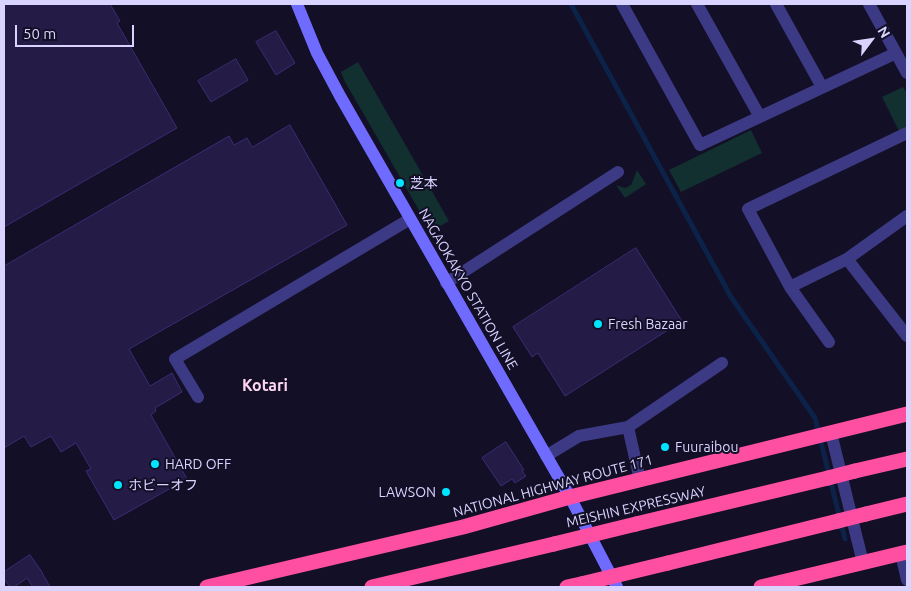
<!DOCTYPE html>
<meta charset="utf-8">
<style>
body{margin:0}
#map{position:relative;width:911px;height:591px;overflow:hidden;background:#130f26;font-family:Ubuntu,sans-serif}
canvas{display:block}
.frame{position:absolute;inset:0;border:5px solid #d9d4ff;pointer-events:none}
.north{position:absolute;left:846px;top:15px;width:50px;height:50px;-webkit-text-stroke:4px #130f26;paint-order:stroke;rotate:59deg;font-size:14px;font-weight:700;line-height:20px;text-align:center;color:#d9d4ff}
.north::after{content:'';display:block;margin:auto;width:18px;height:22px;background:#d9d4ff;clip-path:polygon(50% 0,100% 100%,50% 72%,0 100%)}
.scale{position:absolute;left:15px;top:25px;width:119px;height:22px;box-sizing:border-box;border:2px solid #d9d4ff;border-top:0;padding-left:6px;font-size:15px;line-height:18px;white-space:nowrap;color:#d9d4ff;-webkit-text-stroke:4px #130f26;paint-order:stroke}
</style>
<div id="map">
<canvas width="911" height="591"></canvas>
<div class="frame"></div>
<div class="north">N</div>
<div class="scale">50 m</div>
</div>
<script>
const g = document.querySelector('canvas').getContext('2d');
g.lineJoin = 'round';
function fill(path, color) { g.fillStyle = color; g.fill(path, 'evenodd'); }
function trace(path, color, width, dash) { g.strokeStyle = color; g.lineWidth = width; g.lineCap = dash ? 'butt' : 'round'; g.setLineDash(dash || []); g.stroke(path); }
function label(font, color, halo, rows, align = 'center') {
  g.font = font + ' Ubuntu,"Noto Sans JP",sans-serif'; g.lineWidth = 4; g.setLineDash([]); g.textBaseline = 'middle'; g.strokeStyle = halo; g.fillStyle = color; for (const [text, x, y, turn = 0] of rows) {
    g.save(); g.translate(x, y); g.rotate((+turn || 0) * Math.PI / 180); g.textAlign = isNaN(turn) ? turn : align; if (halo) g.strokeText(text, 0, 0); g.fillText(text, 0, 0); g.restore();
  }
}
const green = new Path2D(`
 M358 62 449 221 431 231 344 80 341 72Z
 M903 87 907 93V127L899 131 882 97Z
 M751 130 762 153 681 192 669 170Z
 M637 170 646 184 625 198 616 185 625 188 631 185Z`);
const stream = new Path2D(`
 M571 4 731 297 815 418 845 539`);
const building = new Path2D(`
 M4 4H110L120 21 117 23 177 128 4 227Z
 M276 31 295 63 276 75 256 42Z
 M236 59 248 80 211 102 198 81Z
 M290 125 347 225 129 349 150 386 172 373 182 392 155 408 156 411 151 415 187 479 114 520 86 471 91 469 76 443 61 452 51 436 31 447 24 436 4 448V266L229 136 234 145 247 138 252 147Z
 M636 248 682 321 565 396 538 353 532 357 513 327Z
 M506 442 524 470 522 471 526 476 515 483 512 479 501 486 482 458Z
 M30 555 40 569 50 587H33L27 578 14 587H10L4 579V572Z`);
const street = new Path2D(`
 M622 4 700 145 896 53
 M697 4 760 117
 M776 4 822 87
 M869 4 907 73
 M847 259 907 336
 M446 283 618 172
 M790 287 847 259 907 216
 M829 342 790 287 748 209 907 133
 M198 397 175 359 410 219
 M831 433 863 563
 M546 456 579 436 628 427
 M640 480 628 427 722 363
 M901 554 907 580`);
const secondary = new Path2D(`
 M297 4 317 53 340 96 570 497 617 587`);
const highway = new Path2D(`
 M855 471 907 459
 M866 514 907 504
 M636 524 828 478
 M668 563 838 521
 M207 587 463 527 570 497 907 414
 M372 587 554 544
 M567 587 581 584
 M761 587 907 552`);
const highwayBridge = new Path2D(`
 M828 478 855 471
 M838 521 866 514
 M554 544 636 524
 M581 584 668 563`);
const markers = [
 [400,183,5,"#00e5ff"],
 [598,324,5,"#00e5ff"],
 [665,447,5,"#00e5ff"],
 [155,464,5,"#00e5ff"],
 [118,485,5,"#00e5ff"],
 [446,492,5,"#00e5ff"]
];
const poiNames = [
 ["芝本",410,183],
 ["Fresh Bazaar",608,324],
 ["Fuuraibou",675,447],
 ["HARD OFF",165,464],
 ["ホビーオフ",128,485],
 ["LAWSON",436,492,"right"]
];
const streetNames = [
 ["NAGAOKAKYO STATION LINE",468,289,60],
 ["NATIONAL HIGHWAY ROUTE 171",553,486,-15],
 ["MEISHIN EXPRESSWAY",636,507,-13]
];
const quarterNames = [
 ["Kotari",265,386]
];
fill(green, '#12302f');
trace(stream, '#0c2248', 5);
fill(building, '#241b47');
trace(building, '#3b2d73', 1);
trace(street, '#3d3a85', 12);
trace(secondary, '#6f6bff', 12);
trace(highway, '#ff4fa3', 15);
trace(highwayBridge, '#ff4fa3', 15);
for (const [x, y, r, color] of markers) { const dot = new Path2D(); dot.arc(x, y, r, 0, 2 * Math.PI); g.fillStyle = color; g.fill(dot); trace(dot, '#130f26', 2); }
label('14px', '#d9d4ff', '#130f26', poiNames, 'left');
label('14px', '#d9d4ff', '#130f26', streetNames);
label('bold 16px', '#ffd6f0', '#130f26', quarterNames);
</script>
